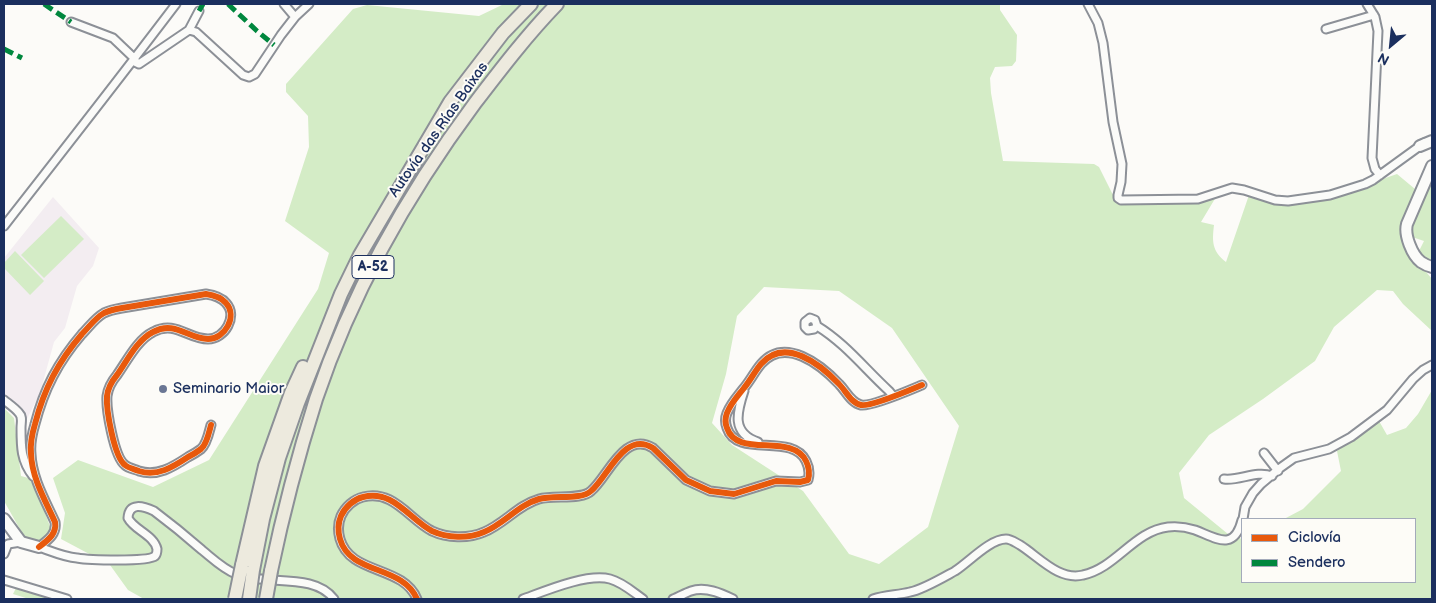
<!DOCTYPE html>
<meta charset="utf-8">
<style>
body{margin:0}
#map{position:relative;width:1436px;height:603px;overflow:hidden;background:#fcfbf8;font-family:"Balsamiq Sans",sans-serif}
canvas{display:block}
.frame{position:absolute;inset:0;border:5px solid #1b2f5e;pointer-events:none}
.legend{position:absolute;left:1241px;top:518px;width:175px;height:65px;box-sizing:border-box;background:#fdfcf7;border:1px solid #a3aaba;margin:0;padding:6px 9px;list-style:none;font-size:15px;color:#1b2f5e}
.legend li{display:flex;align-items:center;gap:10px;height:25px}
.legend b{width:25px;border:1px solid #a3aaba}
.north{position:absolute;left:1366px;top:20px;width:50px;height:50px;-webkit-text-stroke:4px #fdfcf7;paint-order:stroke;rotate:208deg;font-size:14px;font-weight:700;line-height:20px;text-align:center;color:#1b2f5e}
.north::after{content:'';display:block;margin:auto;width:18px;height:22px;background:#1b2f5e;clip-path:polygon(50% 0,100% 100%,50% 72%,0 100%)}
</style>
<div id="map">
<canvas width="1436" height="603"></canvas>
<div class="frame"></div>
<ul class="legend">
<li><b style="height:6px;background:#e8590c"></b>Ciclovía</li>
<li><b style="height:6px;background:#00873e"></b>Sendero</li>
</ul>
<div class="north">N</div>
</div>
<script>
const g = document.querySelector('canvas').getContext('2d');
g.lineJoin = 'round';
function fill(path, color) { g.fillStyle = color; g.fill(path, 'evenodd'); }
function trace(path, color, width, dash) { g.strokeStyle = color; g.lineWidth = width; g.lineCap = dash ? 'butt' : 'round'; g.setLineDash(dash || []); g.stroke(path); }
function label(font, color, halo, rows, align = 'center') {
  g.font = font + ' "Balsamiq Sans",sans-serif'; g.lineWidth = 4; g.setLineDash([]); g.textBaseline = 'middle'; g.strokeStyle = halo; g.fillStyle = color; for (const [text, x, y, turn = 0] of rows) {
    g.save(); g.translate(x, y); g.rotate((+turn || 0) * Math.PI / 180); g.textAlign = isNaN(turn) ? turn : align; if (halo) g.strokeText(text, 0, 0); g.fillText(text, 0, 0); g.restore();
  }
}
const built = new Path2D(`
 M53 197 99 248 93 266 77 286 65 328 54 342 40 393 27 419H17L12 411 4 405V258Z`);
const green = new Path2D(`
 M504 4H1000V10L1017 35 1016 61 1012 66 995 67 990 78 991 93 1003 161 1094 164 1099 167 1114 197 1121 204 1189 201 1216 197 1201 222 1214 225C1212 242 1212 251 1226 262L1249 195 1289 204 1374 182 1397 174 1415 189 1400 231 1402 243 1432 279V331L1403 304 1393 291 1377 290 1334 327 1315 361 1263 399 1209 435 1179 473 1184 498 1228 534 1242 539V582H1415V519H1284L1303 509 1341 471 1337 451 1379 421 1387 435 1406 428 1418 414 1432 390V599H144L128 590 110 565 61 539 65 513 53 478 78 460 153 487 209 460 318 289 329 253 285 221 309 147 308 116 286 92V84L353 9 367 5 479 16ZM764 287 839 291 892 328 959 426 928 527 879 564 849 554 803 491 732 445 712 423 726 374 737 316Z
 M1432 176V264L1426 261 1418 253 1424 241 1412 237 1410 228Z
 M61 216 84 239 44 278 21 255Z
 M15 251 44 281 30 295 4 268V263Z
 M4 408 14 418 21 476 32 479 51 529 42 541 26 540 4 501Z
 M17 586 56 599H29L13 594Z`);
const street = new Path2D(`
 M284 4 295 17 309 4
 M1088 4 1098 23 1103 43 1113 122 1122 164 1121 182 1118 195V198L1121 200 1198 199 1232 188 1244 190 1275 200 1288 201 1330 195 1365 184 1373 180 1424 143
 M1367 4 1375 17 1378 31 1372 158 1375 169 1380 175
 M71 22 113 38 135 59
 M1326 29 1374 15
 M189 30 199 11
 M133 61 139 64 189 30 196 32 243 75 249 77 255 74 281 35 295 17
 M4 226C62 152 119 79 176 4
 M817 326 814 329 808 330 805 327V322L810 318 815 320 817 326C845 343 865 369 889 391L893 396
 M744 391C737 412 731 433 758 442
 M4 400C9 404 15 408 19 413 23 417 21 422 21 428 21 447 21 461 33 476
 M1264 453 1278 471
 M1224 479C1240 481 1256 470 1272 476
 M1243 519 1245 507 1253 493 1261 484 1280 468 1294 458 1329 449 1351 437 1387 410 1413 379 1423 370 1432 365
 M39 547C48 540 57 534 55 522 45 500 32 478 31 454 30 444 32 434 35 424 44 389 58 362 82 334 89 327 95 318 104 313 110 310 116 309 122 308L206 294C213 295 221 297 226 303 238 316 225 339 208 339 188 339 175 320 153 332 137 340 127 361 117 375 112 381 108 388 107 396 106 409 114 457 125 465 128 468 134 469 139 471 157 477 173 467 188 457 192 455 197 452 201 449 207 444 209 432 211 425
 M39 547C51 551 64 557 77 558 88 560 148 562 155 556 157 554 157 552 157 549 154 535 134 530 128 518 129 502 143 506 154 511 170 523 186 536 202 550 212 558 223 569 236 574 266 586 314 572 334 599
 M4 554 8 544 21 542
 M4 580 67 599
 M417 599C403 565 350 575 340 539 338 532 338 523 341 516 345 507 354 499 363 497 393 489 409 519 432 531 447 538 468 539 484 532 504 524 518 505 539 499 554 495 582 500 591 491 608 477 624 430 653 448L686 480 710 491 734 494 776 481 800 482 808 480C810 473 809 467 806 461 792 432 737 459 727 428 725 423 725 418 727 413 731 403 737 397 744 388 750 381 755 371 761 364 785 336 821 365 839 384 846 391 851 403 861 405 871 407 910 390 922 385
 M523 599C545 591 587 573 610 579 622 582 633 592 643 599
 M673 599C679 597 685 593 691 591 705 586 721 593 733 599
 M873 599C885 595 898 595 910 592 922 590 944 577 955 571 969 562 990 539 1006 539 1011 539 1016 543 1020 545 1039 557 1059 581 1083 575 1116 568 1134 531 1168 527 1177 526 1186 527 1195 530 1216 538 1234 552 1242 520`);
const secondary = new Path2D(`
 M1420 146 1432 141
 M1432 166 1407 224C1404 235 1412 255 1421 262 1424 264 1428 266 1432 267
 M4 519 21 542 39 547`);
const highway = new Path2D(`
 M242 565 265 466 291 393 303 367
 M253 570 263 519 279 458 298 403 341 294 360 255 450 102 503 33 531 4
 M271 571C283 513 298 456 316 399 352 292 408 193 475 103 501 69 527 35 557 4`);
const highwayBridge = new Path2D(`
 M235 599 242 565
 M249 599 253 570
 M266 599 271 571`);
const quiet = new Path2D(`
 M44 4 71 22
 M228 4 257 31 274 45
 M199 11 203 4
 M4 49 22 58`);
const cycleway = new Path2D(`
 M39 547C48 540 57 534 55 522 45 500 32 478 31 454 30 444 32 434 35 424 44 389 58 362 82 334 89 327 95 318 104 313 110 310 116 309 122 308L206 294C213 295 221 297 226 303 238 316 225 339 208 339 188 339 175 320 153 332 137 340 127 361 117 375 112 381 108 388 107 396 106 409 114 457 125 465 128 468 134 469 139 471 157 477 173 467 188 457 192 455 197 452 201 449 207 444 209 432 211 425
 M417 599C403 565 350 575 340 539 338 532 338 523 341 516 345 507 354 499 363 497 393 489 409 519 432 531 447 538 468 539 484 532 504 524 518 505 539 499 554 495 582 500 591 491 608 477 624 430 653 448L686 480 710 491 734 494 776 481 800 482 808 480C810 473 809 467 806 461 792 432 737 459 727 428 725 423 725 418 727 413 731 403 737 397 744 388 750 381 755 371 761 364 785 336 821 365 839 384 846 391 851 403 861 405 871 407 910 390 922 385`);
const markers = [
 [163,389,5,"#6a7694"]
];
const shields = [
 [373,267,42]
];
const shieldNames = [
 ["A-52",373,267]
];
const streetNames = [
 ["Autovía das Rías Baixas",439,130,-55]
];
const poiNames = [
 ["Seminario Maior",173,389]
];
fill(built, '#f3edf1');
fill(green, '#d4ecc6');
trace(street, '#8c9097', 11);
trace(secondary, '#8c9097', 14);
trace(highway, '#8c9097', 16);
trace(street, '#fbfbf9', 7);
trace(secondary, '#fbfbf9', 10);
trace(highway, '#edeade', 12);
trace(highwayBridge, '#8c9097', 16, []);
trace(highwayBridge, '#edeade', 12);
trace(quiet, '#00873e', 5, [10, 5]);
trace(cycleway, '#e8590c', 6);
for (const [x, y, r, color] of markers) { const dot = new Path2D(); dot.arc(x, y, r, 0, 2 * Math.PI); g.fillStyle = color; g.fill(dot); trace(dot, '#fdfcf7', 2); }
for (const [x, y, w] of shields) { const box = new Path2D(); box.roundRect(x - w / 2, y - 11.5, w, 23, 4); g.fillStyle = '#fdfcf7'; g.fill(box); trace(box, '#1b2f5e', 1); }
label('bold 14px', '#1b2f5e', null, shieldNames);
label('15px', '#1b2f5e', '#fdfcf7', streetNames);
label('15px', '#1b2f5e', '#fdfcf7', poiNames, 'left');
</script>
